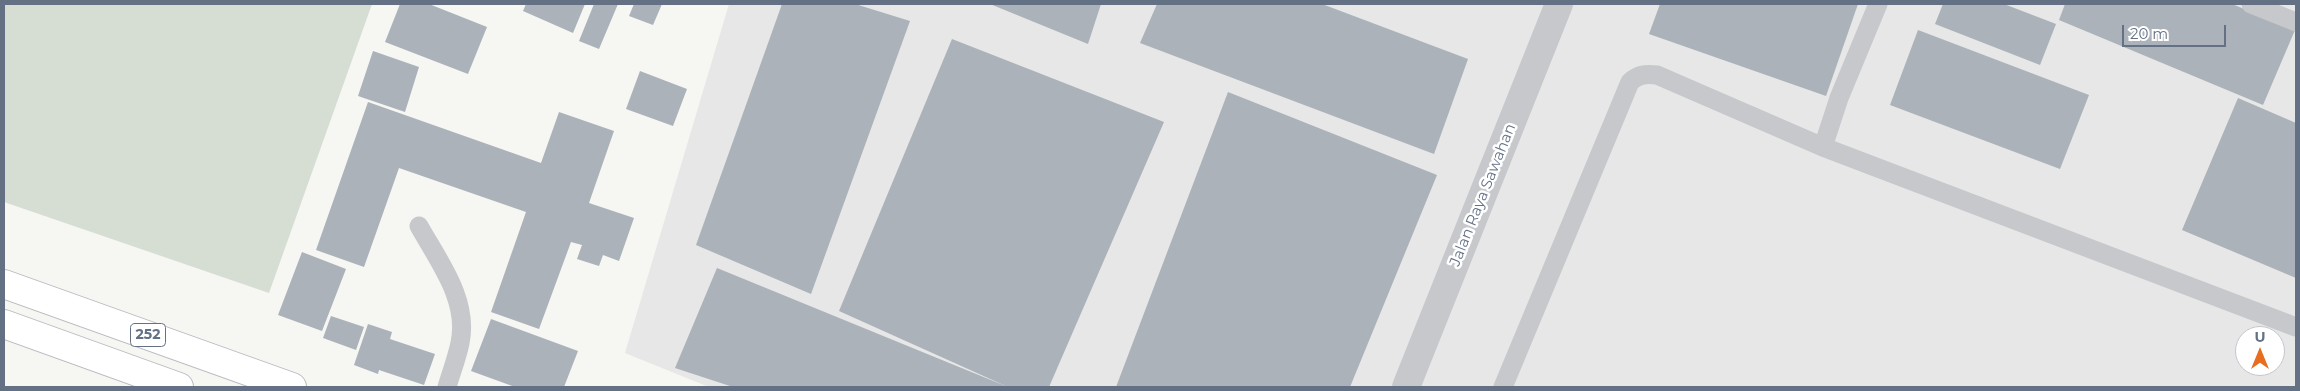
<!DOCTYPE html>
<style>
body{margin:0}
#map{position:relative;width:2300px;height:391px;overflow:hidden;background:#f6f6f2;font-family:Montserrat,sans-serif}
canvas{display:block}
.frame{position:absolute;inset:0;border:5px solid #647185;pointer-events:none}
.north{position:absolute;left:2235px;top:326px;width:50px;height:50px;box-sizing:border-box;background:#fff;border:1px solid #c1c6ce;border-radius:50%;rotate:0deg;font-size:14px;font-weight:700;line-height:20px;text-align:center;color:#647185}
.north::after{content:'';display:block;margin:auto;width:18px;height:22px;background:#e86d20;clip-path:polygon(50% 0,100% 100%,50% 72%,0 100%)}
.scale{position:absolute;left:2122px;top:25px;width:104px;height:22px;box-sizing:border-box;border:2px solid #647185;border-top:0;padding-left:6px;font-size:15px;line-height:18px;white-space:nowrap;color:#647185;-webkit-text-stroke:4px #fff;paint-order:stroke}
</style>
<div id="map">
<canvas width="2300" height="391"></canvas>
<div class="frame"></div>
<div class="north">U</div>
<div class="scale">20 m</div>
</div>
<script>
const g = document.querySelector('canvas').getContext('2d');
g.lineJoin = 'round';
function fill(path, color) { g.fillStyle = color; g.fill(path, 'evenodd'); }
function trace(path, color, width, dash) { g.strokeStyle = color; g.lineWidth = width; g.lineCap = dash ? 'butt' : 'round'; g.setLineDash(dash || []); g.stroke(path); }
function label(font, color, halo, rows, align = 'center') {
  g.font = font + ' Montserrat,sans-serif'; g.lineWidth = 5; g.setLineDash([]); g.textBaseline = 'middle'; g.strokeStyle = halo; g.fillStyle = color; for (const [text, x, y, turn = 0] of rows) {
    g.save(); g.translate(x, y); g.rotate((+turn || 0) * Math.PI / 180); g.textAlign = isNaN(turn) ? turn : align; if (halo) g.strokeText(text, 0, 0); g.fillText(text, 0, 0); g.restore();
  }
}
const built = new Path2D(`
 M729 4H2296V387H709L625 353ZM2245 336H2275V366H2245Z`);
const green = new Path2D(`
 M4 4H372L269 293 4 202Z`);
const building = new Path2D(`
 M400 4H429L487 27 468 74 385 42Z
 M526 4H585L573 33 523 11Z
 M594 4H618L599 49 579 41Z
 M634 4H662L653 25 629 16Z
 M782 4H855L910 21 811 294 696 245Z
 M990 4H1101L1088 44Z
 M1157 4H1322L1468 59 1434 154 1140 43Z
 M1660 4H1858L1826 96 1649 34Z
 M1943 4H2004L2056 24 2040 65 1935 24Z
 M2065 4H2232L2295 30 2263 105 2059 20Z
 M1918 30 2089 95 2060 169 1890 105Z
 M952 39 1164 122 1049 387H733L675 368 717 268 1008 387 839 311Z
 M373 51 419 67 405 112 358 96Z
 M640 71 687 89 673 126 626 109Z
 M1228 92 1437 175 1350 387H1116Z
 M2238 98 2296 123V278L2182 230Z
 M368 102 541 163 559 112 614 131 589 203 634 218 619 261 603 255 599 266 577 259 582 245 571 242 539 329 491 312 526 212 399 168 364 267 316 250Z
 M302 252 346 269 322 331 278 315Z
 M331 316 364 327 356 350 323 338Z
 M491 319 578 351 564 387H515L471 371Z
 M368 324 392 332 390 339 435 354 424 385 379 370 378 374 354 365Z`);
const lane = new Path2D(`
 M2251 4 2296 22
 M1823 147 1839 98 1878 4
 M419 226C439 262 469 300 460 343 457 358 451 373 447 387
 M1503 387 1630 82C1639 74 1645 74 1657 75L1823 147 2296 327`);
const street = new Path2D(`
 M1406 387 1559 4`);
const primary = new Path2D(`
 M4 284 292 387
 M4 324 179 387`);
const shields = [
 [148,335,35]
];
const shieldNames = [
 ["252",148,335]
];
const streetNames = [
 ["Jalan Raya Sawahan",1483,195,-68]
];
fill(built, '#e6e7e6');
fill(green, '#d6ddd3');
fill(building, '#abb2b9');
trace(primary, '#b8bbc0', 30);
trace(lane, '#c6c8cc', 19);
trace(street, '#c6c8cc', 28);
trace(primary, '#fff', 28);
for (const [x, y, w] of shields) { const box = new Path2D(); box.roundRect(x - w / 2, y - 11.5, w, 23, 4); g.fillStyle = '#fff'; g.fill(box); trace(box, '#647185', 1); }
label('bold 14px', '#647185', null, shieldNames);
label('15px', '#647185', '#fff', streetNames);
</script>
